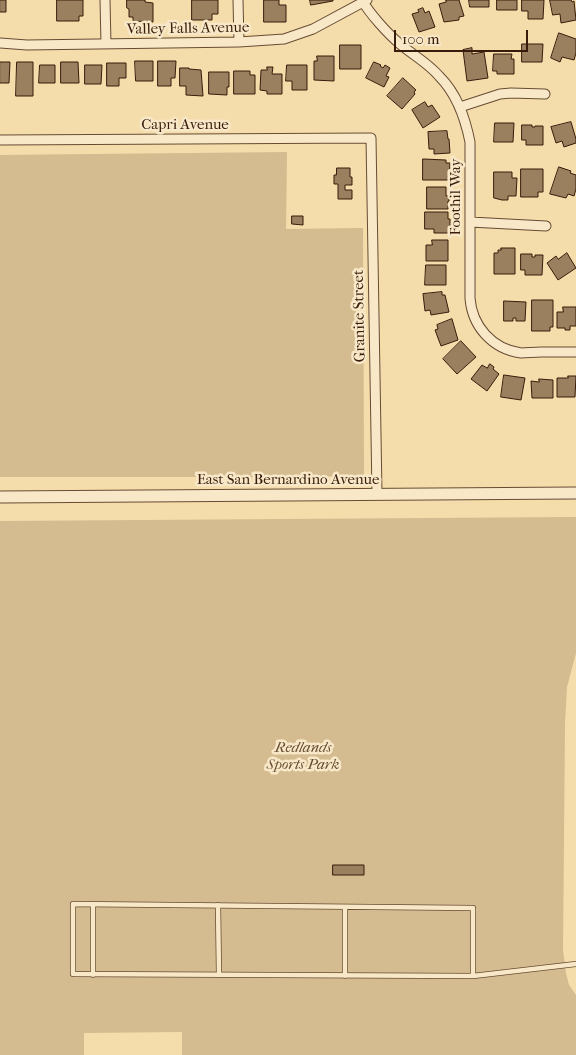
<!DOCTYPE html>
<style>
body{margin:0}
#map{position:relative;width:576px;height:1055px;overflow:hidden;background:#f4dcab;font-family:"IM FELL French Canon",serif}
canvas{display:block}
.scale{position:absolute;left:394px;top:30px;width:134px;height:22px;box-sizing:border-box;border:2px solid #381c0b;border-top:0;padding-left:6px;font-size:15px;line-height:18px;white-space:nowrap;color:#381c0b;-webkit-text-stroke:4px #f8e8c8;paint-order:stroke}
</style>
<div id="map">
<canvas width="576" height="1055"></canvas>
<div class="scale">100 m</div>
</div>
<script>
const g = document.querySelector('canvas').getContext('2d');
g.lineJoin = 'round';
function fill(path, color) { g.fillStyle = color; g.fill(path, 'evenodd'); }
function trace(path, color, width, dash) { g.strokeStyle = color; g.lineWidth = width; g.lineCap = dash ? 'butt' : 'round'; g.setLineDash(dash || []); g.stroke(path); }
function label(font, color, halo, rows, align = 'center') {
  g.font = font + ' "IM FELL French Canon",serif'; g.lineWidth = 5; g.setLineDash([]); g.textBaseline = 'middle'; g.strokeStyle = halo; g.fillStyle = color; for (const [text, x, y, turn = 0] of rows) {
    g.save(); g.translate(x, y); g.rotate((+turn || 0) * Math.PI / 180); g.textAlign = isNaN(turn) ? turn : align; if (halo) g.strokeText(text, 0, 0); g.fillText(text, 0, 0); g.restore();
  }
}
const green = new Path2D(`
 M287 152 286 229 363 228 364 476 284 477H0V155Z
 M576 517V653L567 687 565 723 563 950 566 973 569 985 576 995V1055H182V1032L84 1033V1055H0V521Z`);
const building = new Path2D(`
 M0 0H6V12H0Z
 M57 0H83V16H79V21H57Z
 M127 0H145V2L153 3V22L133 21V17H129V9L127 8Z
 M192 0H218V14H212V20H192Z
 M264 0H279V5H286V22H264Z
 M310 0H333V1L311 5Z
 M446 0H459L464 16 459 17V20L444 22 439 4 446 2Z
 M469 0H489V7H470Z
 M497 0H517V10H497Z
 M522 0H544L543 19H528V11H522Z
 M550 0H571L572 2 574 1 576 20 561 23 560 14 553 15Z
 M423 8 425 13 429 11 435 27 419 32 412 14 419 12 418 10Z
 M559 33 576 39V53L574 60 562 57 560 62 551 58Z
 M522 44H543L542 62H522Z
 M340 45H361V69H340Z
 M472 48V54L484 52 488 78 467 81 463 50Z
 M494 54H512L511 59H514V74H497V71H493Z
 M317 56H334V81L314 80V61H317Z
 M135 61H153V81H136Z
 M158 61H176L175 78H171V86H158Z
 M0 62H10L9 83H0Z
 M17 62H33V96H16Z
 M61 62H78L79 83H61Z
 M374 62 381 65 380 66 383 68 385 65 390 68 386 76 389 77 384 87 366 78Z
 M107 63H126V78H119V86H107Z
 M40 65H55V83H39Z
 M85 65H102L101 84H85Z
 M287 65H307V90H292V81H286Z
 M267 67H273L272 74H282V94H267V91L260 90 261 70H267Z
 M180 68H189V69L201 70 203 96 186 95V86H180Z
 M234 71H250V75H255V94H234Z
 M209 72H229V87H227V95L209 94Z
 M403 78 416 90 414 92 415 94 402 109 387 96Z
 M425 102 428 107 432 105 440 117 423 128 412 110Z
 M571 122 576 139V143L564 147 562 141 556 143 551 127Z
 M495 123H514L513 142H494Z
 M522 125H532V127H535V126H543V145H526V140H522Z
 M447 131 448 139H449L450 153 434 154V149H429L428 132Z
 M423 159 446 160V163H450L449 180H423Z
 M559 167 571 171 570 173 576 175V189L574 196 568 194 566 198 550 194Z
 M337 168H350V177H352V185H345V190H352V199H338V184H334V175H336Z
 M521 169H543V192H538V197H521Z
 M494 172H512V178H517L516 196H508V200H502L494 198Z
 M427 187H446V196H449V201H448V209H427Z
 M425 212H448V219H450V233H434V229H425Z
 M292 216H303V225L292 224Z
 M432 240H448V261H426V245H432Z
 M501 248H515V274H494V253H498V250H501Z
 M567 253 576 268 558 280 547 263 556 256 558 259Z
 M521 254H532V257H535V255H543L542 275H525V270H521Z
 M426 265H446V285H425Z
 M442 292V295H445L449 312 431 315 430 310 425 311 423 294Z
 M532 300H553V327H550V331H532Z
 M504 301 526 302 525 321H516V318H513V321H504Z
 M563 307H576V326H570V330H565V328H557V312H563Z
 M452 319 458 340 441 346 435 330 438 329 437 325Z
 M461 341 476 357 457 374 443 359Z
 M490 364 494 367 493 369 499 374 487 391 471 379 482 365 487 368Z
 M504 375 525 378 521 400 501 397Z
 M568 376H576L575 397H557V378H568Z
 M539 379 553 380V398H532L531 381 539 382Z
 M333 865H364V875H333Z`);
const service = new Path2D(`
 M93 904V975
 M218 905 219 975
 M345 976V907
 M473 976V908L73 904V974L473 976 576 964`);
const minor = new Path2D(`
 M105 0 106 44
 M238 0 239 42
 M362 0C369 13 388 34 400 44 413 55 428 63 439 76 457 94 465 117 470 142V298C472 326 492 349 521 353 527 353 534 352 541 352 553 352 564 352 576 352
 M0 43 27 45 239 42 284 39 313 29 367 0
 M460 107 500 94 511 93 545 94
 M0 140 371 138 377 494
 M470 222 546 226`);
const tertiary = new Path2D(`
 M0 497 576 493`);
const streetNames = [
 ["Valley Falls Avenue",188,29,-1],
 ["Capri Avenue",185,125],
 ["Foothil Way",456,197,-90],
 ["Granite Street",360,316,-91],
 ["East San Bernardino Avenue",288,480]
];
const parkNames = [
 ["Redlands",303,748],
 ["Sports Park",303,765]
];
fill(green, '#d4bb90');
fill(building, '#9a805e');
trace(building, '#381c0b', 1);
trace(service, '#674c33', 6);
trace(minor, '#674c33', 11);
trace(tertiary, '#674c33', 13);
trace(service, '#f8e8c8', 4.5);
trace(minor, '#f8e8c8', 9);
trace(tertiary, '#f8e8c8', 11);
label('15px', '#381c0b', '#f8e8c8', streetNames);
label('italic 15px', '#674c33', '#f8e8c8', parkNames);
</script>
